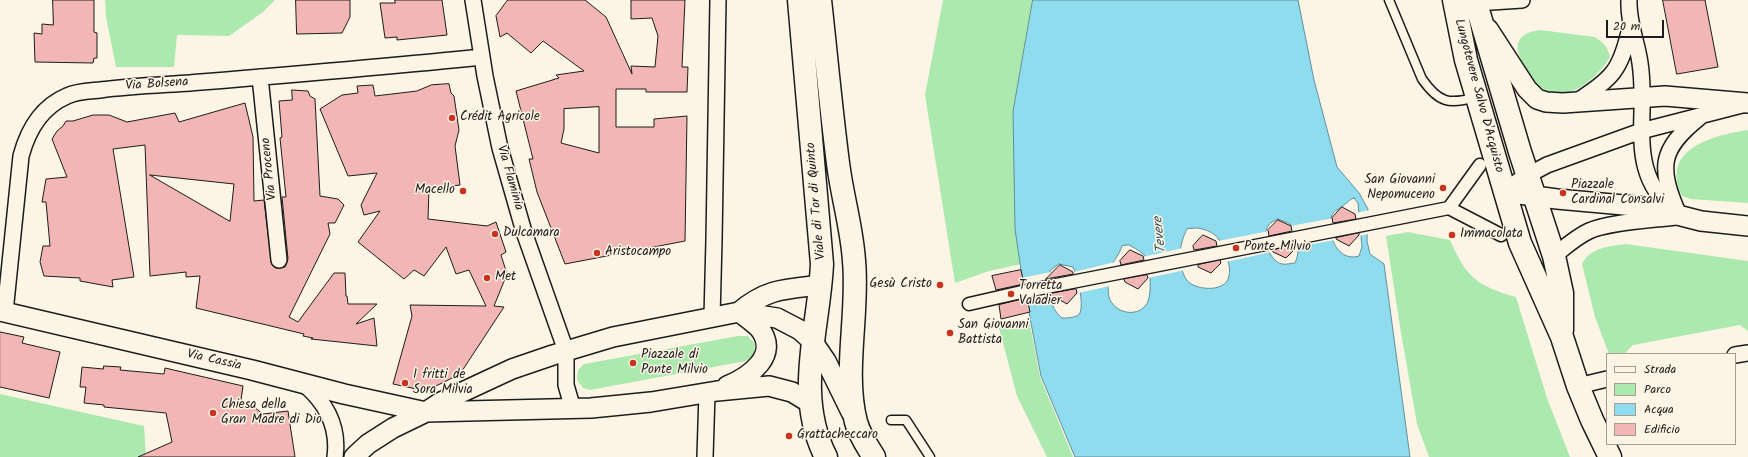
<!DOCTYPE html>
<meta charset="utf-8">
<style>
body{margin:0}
#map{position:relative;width:1748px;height:457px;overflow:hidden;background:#fcf5e5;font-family:Kalam,sans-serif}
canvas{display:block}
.legend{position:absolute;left:1606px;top:353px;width:130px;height:92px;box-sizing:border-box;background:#fcf5e5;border:1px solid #a29e95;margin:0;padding:5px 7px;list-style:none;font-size:12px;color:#1c1c1c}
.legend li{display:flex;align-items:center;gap:8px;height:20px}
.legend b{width:20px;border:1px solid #a29e95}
.scale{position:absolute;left:1606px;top:20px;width:58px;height:18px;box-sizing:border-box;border:2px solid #1c1c1c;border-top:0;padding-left:5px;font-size:12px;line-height:14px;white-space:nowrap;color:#1c1c1c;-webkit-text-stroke:3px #fcf5e5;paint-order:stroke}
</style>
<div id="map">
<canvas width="1748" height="457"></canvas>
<ul class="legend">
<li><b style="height:5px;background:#fcf5e5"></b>Strada</li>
<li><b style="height:11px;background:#ace9af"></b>Parco</li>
<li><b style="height:11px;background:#8fdcee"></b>Acqua</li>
<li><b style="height:11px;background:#f2b6b4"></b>Edificio</li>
</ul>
<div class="scale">20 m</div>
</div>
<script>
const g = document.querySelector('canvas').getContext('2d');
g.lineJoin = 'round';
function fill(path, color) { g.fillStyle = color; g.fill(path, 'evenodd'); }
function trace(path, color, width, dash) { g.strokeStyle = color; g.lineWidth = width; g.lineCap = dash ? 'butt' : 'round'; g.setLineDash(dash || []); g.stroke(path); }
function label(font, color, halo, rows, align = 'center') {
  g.font = font + ' Kalam,sans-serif'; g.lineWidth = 3; g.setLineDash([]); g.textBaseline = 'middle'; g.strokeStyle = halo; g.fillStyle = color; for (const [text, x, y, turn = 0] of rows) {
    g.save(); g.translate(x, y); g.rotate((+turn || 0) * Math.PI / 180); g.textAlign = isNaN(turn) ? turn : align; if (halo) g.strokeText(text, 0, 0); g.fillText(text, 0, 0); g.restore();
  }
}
const green = new Path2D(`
 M105 0H275L263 12 229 36 177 35 174 67H116L106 17Z
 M943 0H1033L1013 112 1021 264 989 271 955 283 925 95Z
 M1540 30 1595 37C1603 42 1608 47 1610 57 1599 76 1571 102 1547 91 1538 87 1533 79 1528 71 1514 51 1511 34 1540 30Z
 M1748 130V203L1691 199 1682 196C1659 149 1714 135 1748 130Z
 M1408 232 1450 240C1466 277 1477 286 1516 297L1547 398 1570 457H1429L1417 424 1401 333 1386 236Z
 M1626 244 1748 261V331L1740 325 1633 345 1624 354H1609L1595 317 1582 264C1589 248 1610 246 1626 244Z
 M1029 320 1040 377 1073 457H1047L1017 396 999 328Z
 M738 336H748L755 344 754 355 746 361 590 390 583 388 577 380 578 370 584 364Z
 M0 394 144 426 146 457H0Z`);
const water = new Path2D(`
 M1033 0H1298L1314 80 1337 167 1359 193 1368 209 1367 241 1370 254 1384 264 1410 457H1075L1041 376 1021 270 1015 229 1013 112ZM1354 198 1358 203 1362 247 1359 256C1337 263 1325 232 1332 215 1334 210 1340 209 1344 205 1349 202 1349 199 1354 198ZM1278 219C1282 221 1288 222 1291 225 1300 233 1300 253 1295 263 1291 263 1286 265 1282 264 1269 261 1261 237 1268 226 1270 222 1275 221 1278 219ZM1198 228C1213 231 1219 236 1224 250 1227 259 1231 266 1229 276 1226 294 1192 290 1186 279 1177 264 1179 244 1187 229ZM1129 245C1133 247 1138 250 1142 253 1151 259 1153 297 1146 305 1136 318 1114 313 1109 297 1108 292 1108 282 1108 276 1109 264 1119 257 1122 246ZM1059 264 1073 267C1078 276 1084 304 1080 313 1077 318 1067 318 1062 318 1048 307 1049 287 1050 271Z`);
const pier = new Path2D(`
 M1370 210 1369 234 1359 236 1356 213Z
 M1334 218 1332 225 1335 240 1296 247 1295 237 1290 226Z
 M1269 231 1271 252 1226 262 1218 241Z
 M1183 248V263L1185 270 1148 278 1145 262 1142 257Z
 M1115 262 1110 275V286L1078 293V288L1074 272Z
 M1051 272 1053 299 1027 305 1021 278Z`);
const building = new Path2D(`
 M53 0H94V32L97 33V58H94L93 63 35 62 34 33 42 34V24L53 25Z
 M296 0H350V17L342 33 297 34Z
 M395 0H442L447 35 397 40V37L385 38 380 3H395Z
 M508 0H585L606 17 632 74 631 66 655 67 658 36 652 18 631 19V0H685L682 67H688L687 92H646V89H616V127H654V119L687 116 685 241 565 264 537 192 529 159H533L516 91 559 78 556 75 584 71 543 41 531 53 507 33 500 37 496 16ZM599 107V153L561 143 564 129V109Z
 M1663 0H1705L1718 67 1677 74Z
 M449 84 451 93 454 96 459 130 455 146 460 185 429 189 428 219 487 226 496 222 506 252 501 255 507 274 494 306 504 307 460 374 426 391 393 384 412 316 410 305 486 306 469 270 456 274 446 247 424 276 414 270 404 279 358 242 380 211 364 215 361 205 377 173 348 176 320 109 342 95 358 93 357 86 373 85 375 96 417 91 431 85Z
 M292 90 308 91 310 96 315 99 320 196 338 199 344 205 335 223H328L330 234 289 317 298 322 334 273H345L346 296H347L348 304H377L356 324 374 318 377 346 311 339 313 338 303 336 304 334 196 308 200 276 186 277V272L150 276 145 145 113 149 134 277 112 280 113 287 80 281V278L44 276 40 262 43 246H50L46 202H42L46 179 67 177 52 139 57 131 63 126 66 121H73L93 115H109L127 122 175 113 179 122 245 103 253 137 254 201 264 200 272 265 276 268 285 267 288 259 282 197H286L280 138 282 137 279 101 292 100ZM150 175 234 184 230 221Z
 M1342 207 1355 214 1356 219 1333 223 1332 218Z
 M1278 220 1291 226 1292 231 1269 236 1268 230Z
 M1359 233V235L1349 246 1336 239V238Z
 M1203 235 1216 241 1217 246 1194 250 1193 246Z
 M1295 246 1296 248 1286 258 1273 252 1272 250Z
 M1130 250 1143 256 1144 260 1121 265 1120 261Z
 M1220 260 1221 263 1211 273 1198 267V265Z
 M1060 265 1073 272V274L1046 279Z
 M1021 270 1024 284 996 290 992 276Z
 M1147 275 1148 278 1138 289 1125 282 1124 279Z
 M1076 289 1077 293 1067 304 1049 294Z
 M1027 298 1030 312 1001 319 999 305Z
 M0 332 24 337 22 343 60 352 49 398 0 387Z
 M104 366 121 367 120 370 164 374 165 368 243 386 241 400 250 404 263 414 288 411 295 457H138L172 442 166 413 104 407V405L84 403 86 387H80L82 367 103 369Z`);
const service = new Path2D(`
 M1389 0 1422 79C1439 103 1449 105 1476 97
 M891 420H906L930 457`);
const pedestrian = new Path2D(`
 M1449 208 1501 235
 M1449 208 1480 165
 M969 304 1026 291 1449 208`);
const minor = new Path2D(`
 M473 0 485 76 500 148 524 232 566 351V385L573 409
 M1629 0C1628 23 1637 41 1640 63 1649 120 1624 171 1677 214
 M1476 3 1522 0
 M260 77 279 260
 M1576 102C1613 77 1620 72 1630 28
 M1504 192 1521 179 1547 165 1641 131 1742 105
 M1678 213C1659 168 1659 150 1699 118
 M1554 256C1565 247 1576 237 1589 231 1609 222 1652 220 1675 217
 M5 312 21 156C28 130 41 107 67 96 77 91 89 91 100 90 130 86 160 85 190 83 287 75 385 67 482 57
 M712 317 714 240 718 0
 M1735 355 1748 353
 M305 385C327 404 339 427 335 457
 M1578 386 1607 379
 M705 457 707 393`);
const tertiary = new Path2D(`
 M1488 29 1527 89 1537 99 1546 102 1563 103 1665 96 1748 103
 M1504 192 1557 199 1646 207 1701 221 1748 226
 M0 311 252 370 344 394 426 412 591 408 651 402 717 391 769 386 792 392 810 403
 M739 312C767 288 787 289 821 285
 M727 386C749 377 781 355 759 328 753 322 746 317 739 312
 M354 457 368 444 393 428 426 412 441 402 512 369 553 355 613 337 739 312 777 318 800 330 813 342 826 361 851 412`);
const secondary = new Path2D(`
 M1454 0 1466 60 1520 243 1562 337 1578 386 1592 420 1610 457
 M1475 0 1520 152 1554 256 1562 293V330`);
const primary = new Path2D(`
 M799 0 822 264C819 329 794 395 826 457
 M820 0C826 54 831 109 838 163 842 196 852 228 854 261 859 313 843 372 856 422 859 434 867 446 874 457`);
const markers = [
 [452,118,4,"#c8321e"],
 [1443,188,4,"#c8321e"],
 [463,191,4,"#c8321e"],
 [1563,193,4,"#c8321e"],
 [495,234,4,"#c8321e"],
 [1452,235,4,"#c8321e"],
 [1236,248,4,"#c8321e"],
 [597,253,4,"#c8321e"],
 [487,278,4,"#c8321e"],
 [940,285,4,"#c8321e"],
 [1011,294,4,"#c8321e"],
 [950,333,4,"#c8321e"],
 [633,363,4,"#c8321e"],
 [405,383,4,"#c8321e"],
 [213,413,4,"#c8321e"],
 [789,436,4,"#c8321e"]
];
const streetNames = [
 ["Via Bolsena",157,85,-4],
 ["Lungotevere Salvo D'Acquisto",1478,96,75],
 ["Via Proceno",270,169,-96],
 ["Via Flaminia",509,178,74],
 ["Viale di Tor di Quinto",817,201,-95],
 ["Via Cassia",214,361,13]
];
const poiNames = [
 ["Crédit Agricole",460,118],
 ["San Giovanni",1435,181,"right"],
 ["Nepomuceno",1435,196,"right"],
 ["Piazzale",1571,186],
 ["Cardinal Consalvi",1571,201],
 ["Macello",455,191,"right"],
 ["Dulcamara",503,234],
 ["Immacolata",1460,235],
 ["Ponte Milvio",1244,248],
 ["Aristocampo",605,253],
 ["Met",495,278],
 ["Gesù Cristo",932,285,"right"],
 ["Torretta",1019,287],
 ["Valadier",1019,302],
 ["San Giovanni",958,326],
 ["Battista",958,341],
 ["Piazzale di",641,356],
 ["Ponte Milvio",641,371],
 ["I fritti de",413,376],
 ["Sora Milvia",413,391],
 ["Chiesa della",221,406],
 ["Gran Madre di Dio",221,421],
 ["Grattacheccaro",797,436]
];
const waterNames = [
 ["Tevere",1161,235,-96]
];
fill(green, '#ace9af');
fill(water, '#8fdcee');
trace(water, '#618f9a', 1);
fill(pier, '#fcf5e5');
fill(building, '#f2b6b4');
trace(building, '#1c1c1c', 1);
trace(service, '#1c1c1c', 11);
trace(pedestrian, '#1c1c1c', 15);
trace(minor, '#1c1c1c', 18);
trace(tertiary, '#1c1c1c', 22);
trace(secondary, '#1c1c1c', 25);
trace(primary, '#1c1c1c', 25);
trace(service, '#fcf5e5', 8);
trace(pedestrian, '#fcf5e5', 12);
trace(minor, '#fcf5e5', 15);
trace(tertiary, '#fcf5e5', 19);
trace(secondary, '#fcf5e5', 22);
trace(primary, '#fcf5e5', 22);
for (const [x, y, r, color] of markers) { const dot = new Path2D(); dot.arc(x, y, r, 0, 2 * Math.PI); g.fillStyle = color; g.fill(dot); trace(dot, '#fcf5e5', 1.5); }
label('13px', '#1c1c1c', '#fcf5e5', streetNames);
label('13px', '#1c1c1c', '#fcf5e5', poiNames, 'left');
label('italic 14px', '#3e565b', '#fcf5e5', waterNames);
</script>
